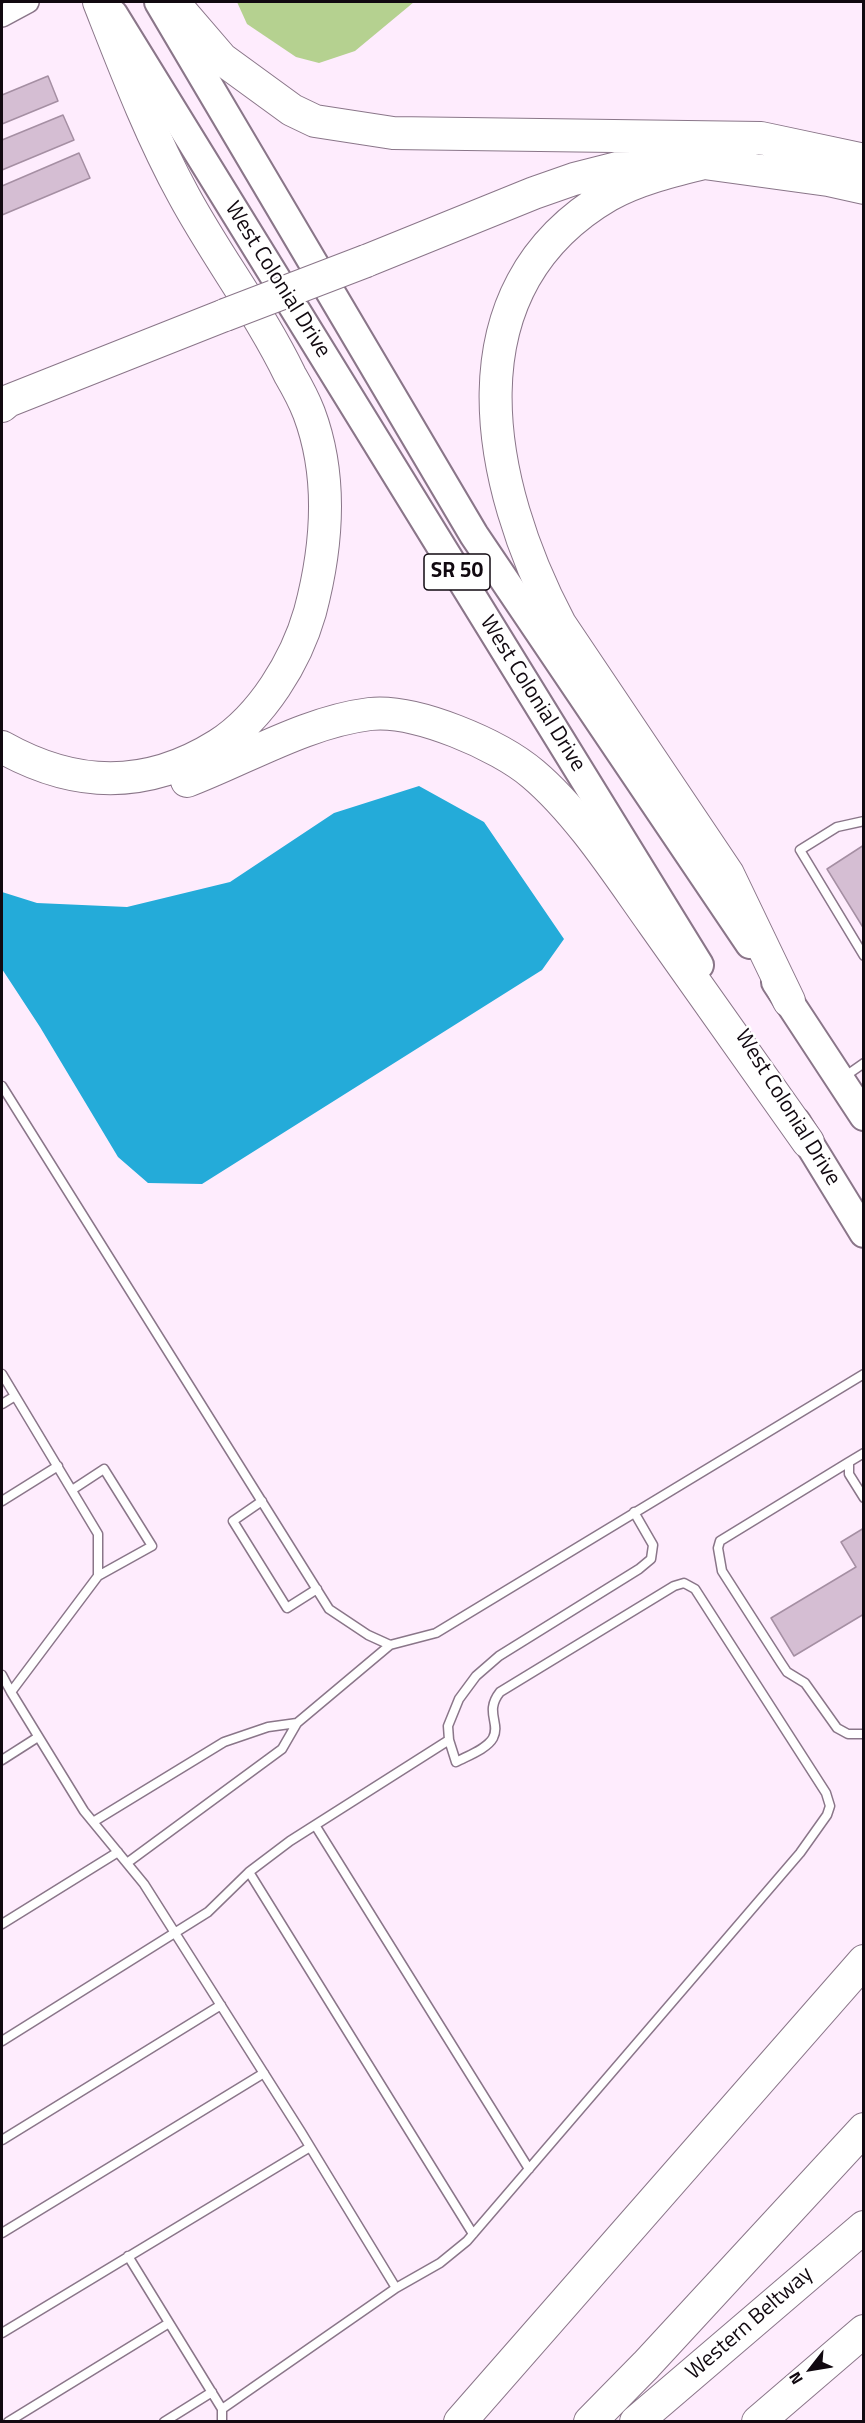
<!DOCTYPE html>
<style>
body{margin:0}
#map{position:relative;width:865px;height:2423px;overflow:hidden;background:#feecfd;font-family:"Titillium Web",sans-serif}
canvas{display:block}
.frame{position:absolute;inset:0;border:3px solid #110910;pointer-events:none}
.north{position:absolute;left:781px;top:2339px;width:60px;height:60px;-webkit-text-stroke:4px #fff;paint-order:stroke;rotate:239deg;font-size:16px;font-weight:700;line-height:24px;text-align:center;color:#110910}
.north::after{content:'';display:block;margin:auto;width:21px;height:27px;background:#110910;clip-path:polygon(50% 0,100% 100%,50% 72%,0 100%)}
</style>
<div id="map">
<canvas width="865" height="2423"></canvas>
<div class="frame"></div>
<div class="north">N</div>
</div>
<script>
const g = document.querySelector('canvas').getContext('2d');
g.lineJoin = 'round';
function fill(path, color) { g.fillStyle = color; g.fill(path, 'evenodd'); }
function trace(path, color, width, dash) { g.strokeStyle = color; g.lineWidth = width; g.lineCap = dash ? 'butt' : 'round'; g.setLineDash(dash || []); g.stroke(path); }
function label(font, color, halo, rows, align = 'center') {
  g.font = font + ' "Titillium Web",sans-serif'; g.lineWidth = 5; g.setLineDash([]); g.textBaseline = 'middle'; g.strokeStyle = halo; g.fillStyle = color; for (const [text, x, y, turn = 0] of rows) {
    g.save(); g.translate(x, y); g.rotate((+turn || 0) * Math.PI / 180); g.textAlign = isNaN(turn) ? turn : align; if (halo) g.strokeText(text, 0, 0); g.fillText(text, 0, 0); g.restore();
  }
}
const green = new Path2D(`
 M237 2H414L355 51 319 63 296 57 247 24Z`);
const water = new Path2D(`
 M419 786 484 822 564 939 542 970 202 1184 148 1183 118 1157 40 1027 2 969V892L37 903 127 907 230 882 334 813Z`);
const building = new Path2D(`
 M48 76 58 101 2 124V95Z
 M63 115 74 140 2 170V140Z
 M79 153 90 178 2 215V186Z
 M864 845V929L827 869Z
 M864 1528V1614L794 1656 771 1618 856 1567 841 1542Z`);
const service = new Path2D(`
 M864 821 837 827 800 850 864 956
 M844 1077 864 1063
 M2 1086 329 1609 368 1635 390 1645 436 1633 864 1374
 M2 1374 98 1534V1576L11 1692 84 1811 144 1884 301 2132 396 2288 222 2409V2422
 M2 1404 15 1396
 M864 1453 849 1462V1474L864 1498
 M849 1462 720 1541 718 1548 722 1571 781 1663 787 1672 805 1683 837 1728 848 1734H864
 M72 1490 104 1469 152 1546 98 1576
 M2 1501 58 1466
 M262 1501 233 1521 287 1608 317 1589
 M2 1675 11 1692
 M297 1723 390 1645
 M2 1760 38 1737
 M93 1822 224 1742 268 1727 297 1723 282 1749 127 1863
 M315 1825 529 2169
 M249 1872 473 2234
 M2 1924 118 1852
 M2 2041 208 1912 249 1872 290 1841 449 1740
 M2 2140 221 2005
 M2 2233 264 2073
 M128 2256 222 2409
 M396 2288 440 2263 467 2241 800 1853 827 1815 830 1806 826 1793 695 1589 684 1583 674 1586 500 1692C484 1712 501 1723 493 1738 487 1749 467 1756 456 1762L449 1740 448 1726 459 1699 476 1676 499 1656 639 1569 651 1559 653 1545 634 1512
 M2 2333 310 2147
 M8 2422 169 2323
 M164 2422 212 2392`);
const tertiary = new Path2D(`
 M2 16 28 2`);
const trunk = new Path2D(`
 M159 2 474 535 750 944
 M113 14 699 965
 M776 982 864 1116
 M796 1122 864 1233`);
const motorway = new Path2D(`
 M173 2 222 59 292 110 315 121 393 133 761 138 864 160
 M704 163C672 171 638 179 609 195 446 290 486 484 560 624L728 874 789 1001
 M366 261 534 193 574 179 637 163 671 160 704 163 828 180 864 188
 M2 406 8 401 225 315
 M2 747C75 788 146 790 218 745 262 717 296 661 310 612 327 548 333 477 309 413 304 400 297 387 290 375 260 313 217 257 184 196 150 134 125 68 99 2
 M187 781C247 758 306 722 370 714 416 709 499 745 533 774 579 813 618 874 653 923 704 996 756 1069 808 1142
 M460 2422 864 1961
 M590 2422 646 2365 864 2129
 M636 2422 864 2227
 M758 2422 864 2331`);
const motorwayBridge = new Path2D(`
 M225 315 366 261`);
const shields = [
 [457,572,66]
];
const shieldNames = [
 ["SR 50",457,572]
];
const streetNames = [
 ["West Colonial Drive",277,280,58],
 ["West Colonial Drive",532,694,58],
 ["West Colonial Drive",787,1108,58],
 ["Western Beltway",750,2324,-41]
];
fill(green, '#b5d190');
fill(water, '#24abd9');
fill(building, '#d5bed3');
trace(building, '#a58fa3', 1.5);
trace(service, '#8a7689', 11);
trace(tertiary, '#8a7689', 24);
trace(trunk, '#8a7689', 32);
trace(motorway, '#8a7689', 34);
trace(service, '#fff', 8);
trace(tertiary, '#fff', 21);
trace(trunk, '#fff', 28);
trace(motorway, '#fff', 32);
trace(motorwayBridge, '#8a7689', 34, []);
trace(motorwayBridge, '#fff', 32);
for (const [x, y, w] of shields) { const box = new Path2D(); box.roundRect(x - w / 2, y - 18, w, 36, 4.5); g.fillStyle = '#fff'; g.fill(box); trace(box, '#110910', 1.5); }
label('bold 21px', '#110910', null, shieldNames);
label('22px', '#110910', '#fff', streetNames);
</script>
